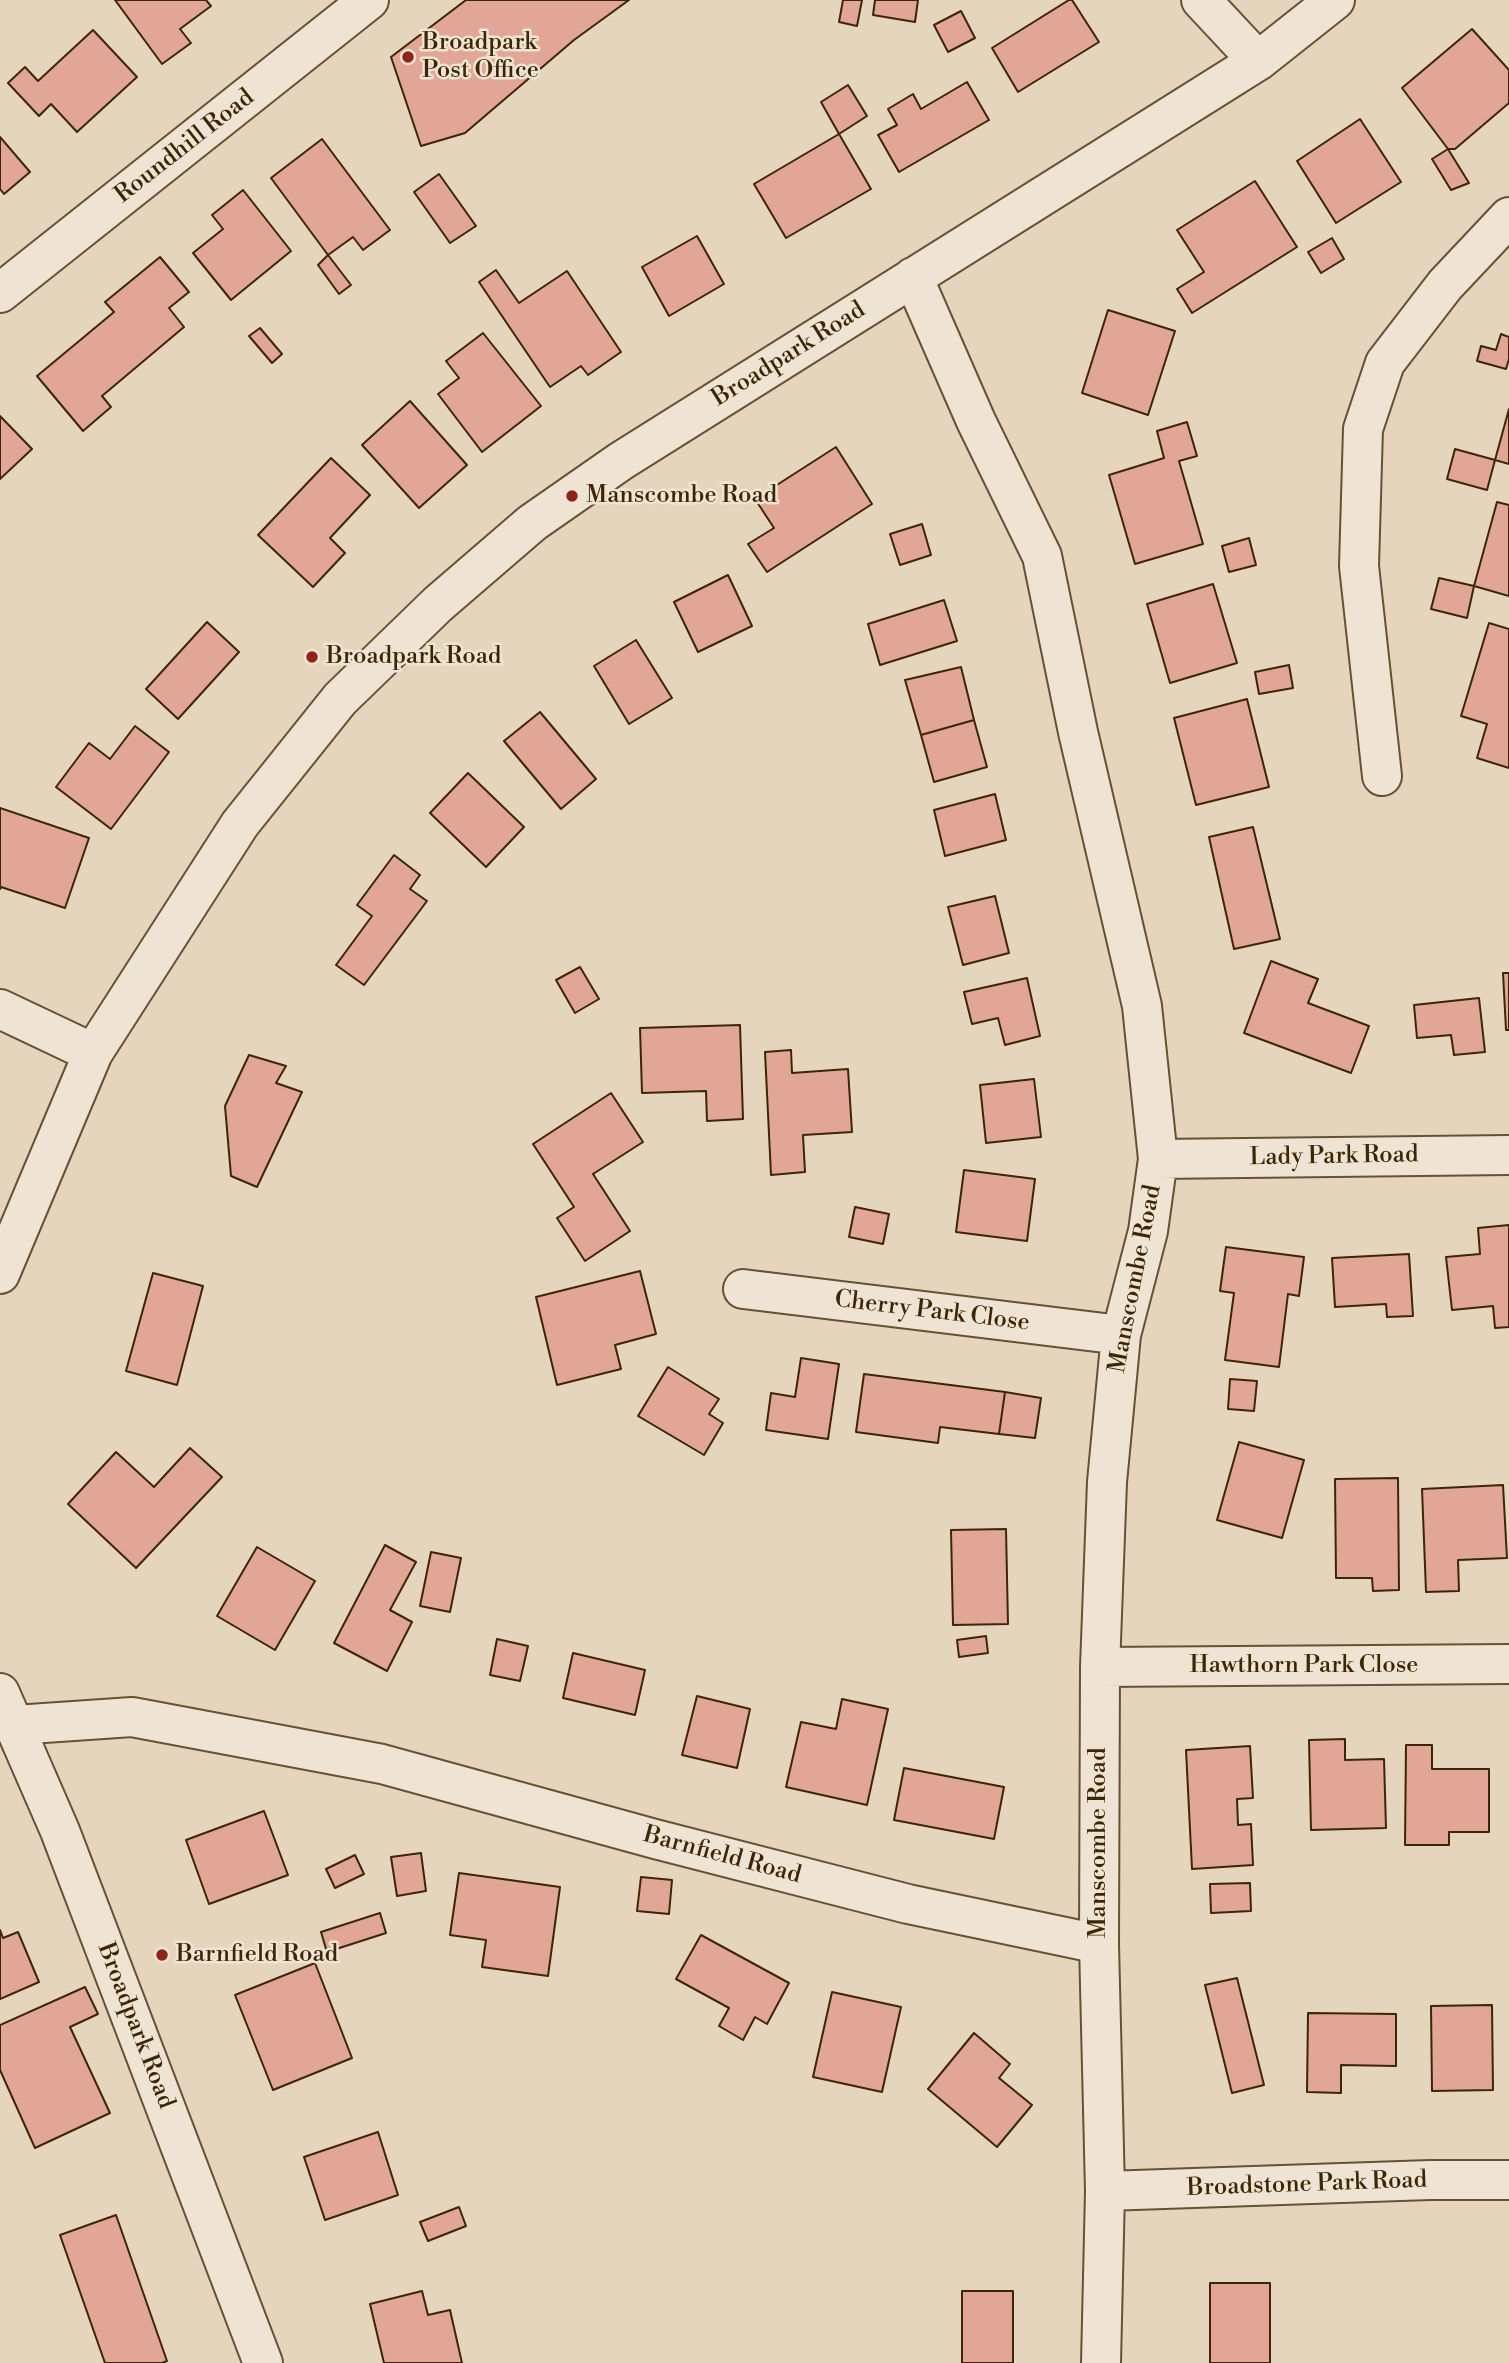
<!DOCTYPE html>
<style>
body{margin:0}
canvas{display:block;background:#e6d5bd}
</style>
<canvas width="1509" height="2363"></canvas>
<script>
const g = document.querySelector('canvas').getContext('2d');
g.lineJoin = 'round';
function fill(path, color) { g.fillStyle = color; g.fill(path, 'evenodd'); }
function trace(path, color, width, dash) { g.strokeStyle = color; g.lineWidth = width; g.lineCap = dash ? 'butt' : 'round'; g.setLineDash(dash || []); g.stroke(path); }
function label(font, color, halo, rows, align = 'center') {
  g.font = font + ' "Libre Bodoni",serif'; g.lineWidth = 5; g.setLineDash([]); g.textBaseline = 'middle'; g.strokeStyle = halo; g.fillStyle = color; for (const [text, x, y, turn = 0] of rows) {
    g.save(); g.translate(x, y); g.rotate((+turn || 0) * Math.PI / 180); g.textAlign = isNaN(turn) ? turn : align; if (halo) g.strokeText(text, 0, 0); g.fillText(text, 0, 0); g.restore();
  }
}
const building = new Path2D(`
 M115 0H206L211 6 180 29 191 43 162 64Z
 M466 0H629L574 40 465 133 421 146 391 57Z
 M843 0H862L857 26 839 22Z
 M875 0H918L915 22 873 15Z
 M1069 0H1072L1099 42 1018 92 992 48Z
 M961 11 975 38 948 52 934 25Z
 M1472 29 1509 70V103L1455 149H1448L1402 88Z
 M93 30 137 77 77 132 51 104 39 116 8 83 25 67 38 81Z
 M967 82 989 120 899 172 878 135 897 125 888 109 913 94 921 109Z
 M848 85 867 116 839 134 821 102Z
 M1360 119 1401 182 1336 223 1297 161Z
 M839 134 871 189 786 238 754 184Z
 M0 137 30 172 4 194 0 189Z
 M322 139 390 230 363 250 353 237 328 255 271 178Z
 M1448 149 1469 183 1451 190 1432 159Z
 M439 174 476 226 450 243 414 192Z
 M1255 181 1297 247 1192 313 1177 289 1204 272 1177 230Z
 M243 190 291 251 231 300 193 253 223 229 212 215Z
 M697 236 724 284 669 316 642 267Z
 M1332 238 1344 259 1321 273 1308 252Z
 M328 255 351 285 339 294 318 265Z
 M160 257 189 292 169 308 184 327 102 396 111 407 83 431 37 376 114 312 105 302Z
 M496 270 519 303 567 271 621 352 588 375 581 366 550 387 479 282Z
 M1108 310 1175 331 1148 415 1082 393Z
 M260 328 282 354 272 363 249 336Z
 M483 333 541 406 482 452 438 394 459 378 446 361Z
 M1501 334 1509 337V359L1506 369 1477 361 1481 346 1496 350Z
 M410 401 467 465 419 508 362 445Z
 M1509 409V464L1495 460Z
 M0 416 32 449 0 479Z
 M1187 422 1197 456 1179 461 1203 544 1135 564 1109 475 1164 458 1157 431Z
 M836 447 872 504 767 572 748 544 774 528 755 499Z
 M1455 449 1495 460 1487 490 1447 479Z
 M331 458 370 495 330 538 345 553 313 587 258 535Z
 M1497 502 1509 505V596L1474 586Z
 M922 524 931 555 900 565 890 534Z
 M1249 538 1256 565 1229 572 1222 546Z
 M728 575 752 626 698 652 674 602Z
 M1439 578 1474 586 1467 618 1431 609Z
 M1213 584 1237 663 1170 683 1147 604Z
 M944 600 957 641 880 665 868 624Z
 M207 622 239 652 178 719 146 689Z
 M1489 623 1509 629V768L1477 758 1487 724 1461 716Z
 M636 640 672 698 629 724 594 666Z
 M1289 665 1293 688 1259 694 1255 672Z
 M961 667 974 720 921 735 905 680Z
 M1247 699 1269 787 1196 805 1174 718Z
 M540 712 596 779 561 809 504 741Z
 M974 720 987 767 934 782 921 735Z
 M135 726 169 752 111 829 56 787 89 743 110 759Z
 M468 773 524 827 486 867 430 813Z
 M995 794 1006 840 945 856 934 810Z
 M0 808 89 838 65 908 1 887 0 889Z
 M1253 827 1280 939 1234 949 1209 837Z
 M394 855 420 875 410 889 427 901 364 985 336 965 372 916 357 905Z
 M995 896 1009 953 963 965 948 907Z
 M1271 961 1318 979 1308 1003 1369 1026 1351 1073 1244 1033Z
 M580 967 599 999 575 1013 556 980Z
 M1503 973H1509V1030H1506Z
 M1027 978 1040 1036 1005 1045 998 1018 972 1024 964 992Z
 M1479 998 1485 1052 1454 1055 1451 1035 1417 1038 1414 1005Z
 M740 1025 743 1119 707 1121 706 1091 642 1093 640 1028Z
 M791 1050 792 1073 848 1069 852 1132 803 1135 805 1172 771 1175 765 1052Z
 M249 1055 286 1066 276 1083 302 1092 257 1187 231 1176 225 1106Z
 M1034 1079 1041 1137 986 1143 980 1085Z
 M611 1093 643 1142 593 1174 630 1231 585 1261 557 1218 574 1207 533 1144Z
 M964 1170 1035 1179 1027 1241 956 1232Z
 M855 1207 889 1214 883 1244 849 1237Z
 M1509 1225V1327L1495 1328 1493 1306 1452 1310 1446 1257 1480 1254 1478 1228Z
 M1226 1247 1304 1257 1299 1296 1288 1294 1279 1367 1225 1360 1234 1293 1220 1291Z
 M1409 1254 1413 1316 1387 1317 1386 1304 1335 1307 1332 1258Z
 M640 1271 656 1334 615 1345 621 1369 557 1385 536 1297Z
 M153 1273 203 1286 177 1385 126 1371Z
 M801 1358 839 1364 828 1439 766 1430 771 1393 795 1397Z
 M668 1367 719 1399 709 1414 723 1423 704 1455 638 1416Z
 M864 1374 1005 1392 999 1434 940 1427 938 1443 856 1432Z
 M1230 1379 1257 1381 1254 1411 1228 1409Z
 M1005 1392 1041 1398 1035 1438 999 1434Z
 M1239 1442 1304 1460 1282 1538 1217 1520Z
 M190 1448 222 1477 136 1568 68 1504 116 1452 154 1487Z
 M1398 1478 1399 1590 1373 1591 1372 1578H1336L1335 1479Z
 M1503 1485 1507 1558 1458 1560 1459 1591 1426 1592 1422 1489Z
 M1006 1529 1008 1624 953 1625 951 1530Z
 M385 1545 416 1562 390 1610 412 1622 387 1671 334 1643Z
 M257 1547 315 1581 275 1650 217 1616Z
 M431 1552 461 1558 450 1612 420 1606Z
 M986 1636 988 1653 959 1657 957 1640Z
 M497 1639 528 1646 520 1681 490 1675Z
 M573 1653 645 1670 635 1715 563 1698Z
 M697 1696 750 1709 737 1768 682 1755Z
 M842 1699 888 1709 867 1805 786 1787 801 1722 836 1729Z
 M1345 1739V1760L1384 1759 1386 1828 1311 1830 1309 1740Z
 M1406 1745H1432V1769H1489V1832H1449V1845H1405Z
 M1250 1746 1253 1798 1237 1799 1238 1825 1251 1824 1253 1865 1192 1869 1186 1750Z
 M904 1768 1004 1787 994 1839 894 1820Z
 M264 1811 288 1875 209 1904 186 1840Z
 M421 1853 426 1891 397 1896 391 1857Z
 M355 1855 364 1874 335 1888 326 1869Z
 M459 1873 560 1887 548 1976 482 1967 486 1940 450 1935Z
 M641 1877 672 1880 669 1914 637 1911Z
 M1250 1883 1251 1911 1211 1913 1210 1884Z
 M380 1913 386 1933 327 1952 321 1932Z
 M0 1930 3 1938 18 1932 39 1982 0 1999Z
 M701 1935 789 1983 767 2024 755 2017 743 2040 719 2026 729 2008 676 1979Z
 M315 1963 352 2058 273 2090 235 1995Z
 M1237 1978 1264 2085 1232 2093 1205 1985Z
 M85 1987 98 2014 70 2027 110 2113 35 2148 0 2070V2025Z
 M832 1992 901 2007 882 2092 813 2077Z
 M1492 2005 1493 2090 1432 2091 1431 2006Z
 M1308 2013 1396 2014V2066L1341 2065V2093L1307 2092Z
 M974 2033 1010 2064 999 2078 1032 2105 997 2147 928 2089Z
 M378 2132 398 2195 325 2220 304 2157Z
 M459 2207 466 2226 428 2241 420 2222Z
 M116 2215 167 2361 162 2363H105L60 2235Z
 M1210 2283H1270V2363H1210Z
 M422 2291 428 2315 450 2310 462 2363H384L370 2304Z
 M962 2291H1013V2363H962Z`);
const minor = new Path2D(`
 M1201 0 1258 61
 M913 277 976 421 1042 556 1078 732 1142 1006 1158 1159 1148 1231 1121 1335 1107 1482 1100 1667 1099 1944 1105 2191 1101 2363
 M0 293 369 0
 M1382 776 1359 566 1363 429 1385 363 1445 285 1509 217
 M0 1009 93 1053
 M1158 1159 1509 1155
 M0 1274 93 1053 240 824 340 699 438 604 532 523 621 461 1258 61 1335 0
 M743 1289 1121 1335
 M1100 1667 1509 1664
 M0 1693 60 1831 263 2363
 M15 1725 132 1717 382 1764 655 1839 908 1904 1099 1944
 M1105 2191 1430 2180H1509`);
const markers = [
 [408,57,7,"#8f2418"],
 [572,496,7,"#8f2418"],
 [312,657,7,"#8f2418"],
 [162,1955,7,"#8f2418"]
];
const poiNames = [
 ["Broadpark",422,43],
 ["Post Office",422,71],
 ["Manscombe Road",586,496],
 ["Broadpark Road",326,657],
 ["Barnfield Road",176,1955]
];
const streetNames = [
 ["Roundhill Road",185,147,-38],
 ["Broadpark Road",789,355,-32],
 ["Lady Park Road",1334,1157,-1],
 ["Manscombe Road",1136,1279,-79],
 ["Cherry Park Close",932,1312,7],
 ["Hawthorn Park Close",1304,1666],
 ["Manscombe Road",1099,1843,-90],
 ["Barnfield Road",722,1856,15],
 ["Broadpark Road",135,2026,69],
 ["Broadstone Park Road",1307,2185,-2]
];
fill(building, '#e1a695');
trace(building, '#3c2604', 2);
trace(minor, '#665232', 42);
trace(minor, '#efe4d4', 38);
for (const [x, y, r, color] of markers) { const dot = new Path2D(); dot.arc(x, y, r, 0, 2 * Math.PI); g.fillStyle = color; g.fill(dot); trace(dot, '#efe4d4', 2.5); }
label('24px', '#3c2604', '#efe4d4', poiNames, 'left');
label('24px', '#3c2604', '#efe4d4', streetNames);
</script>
